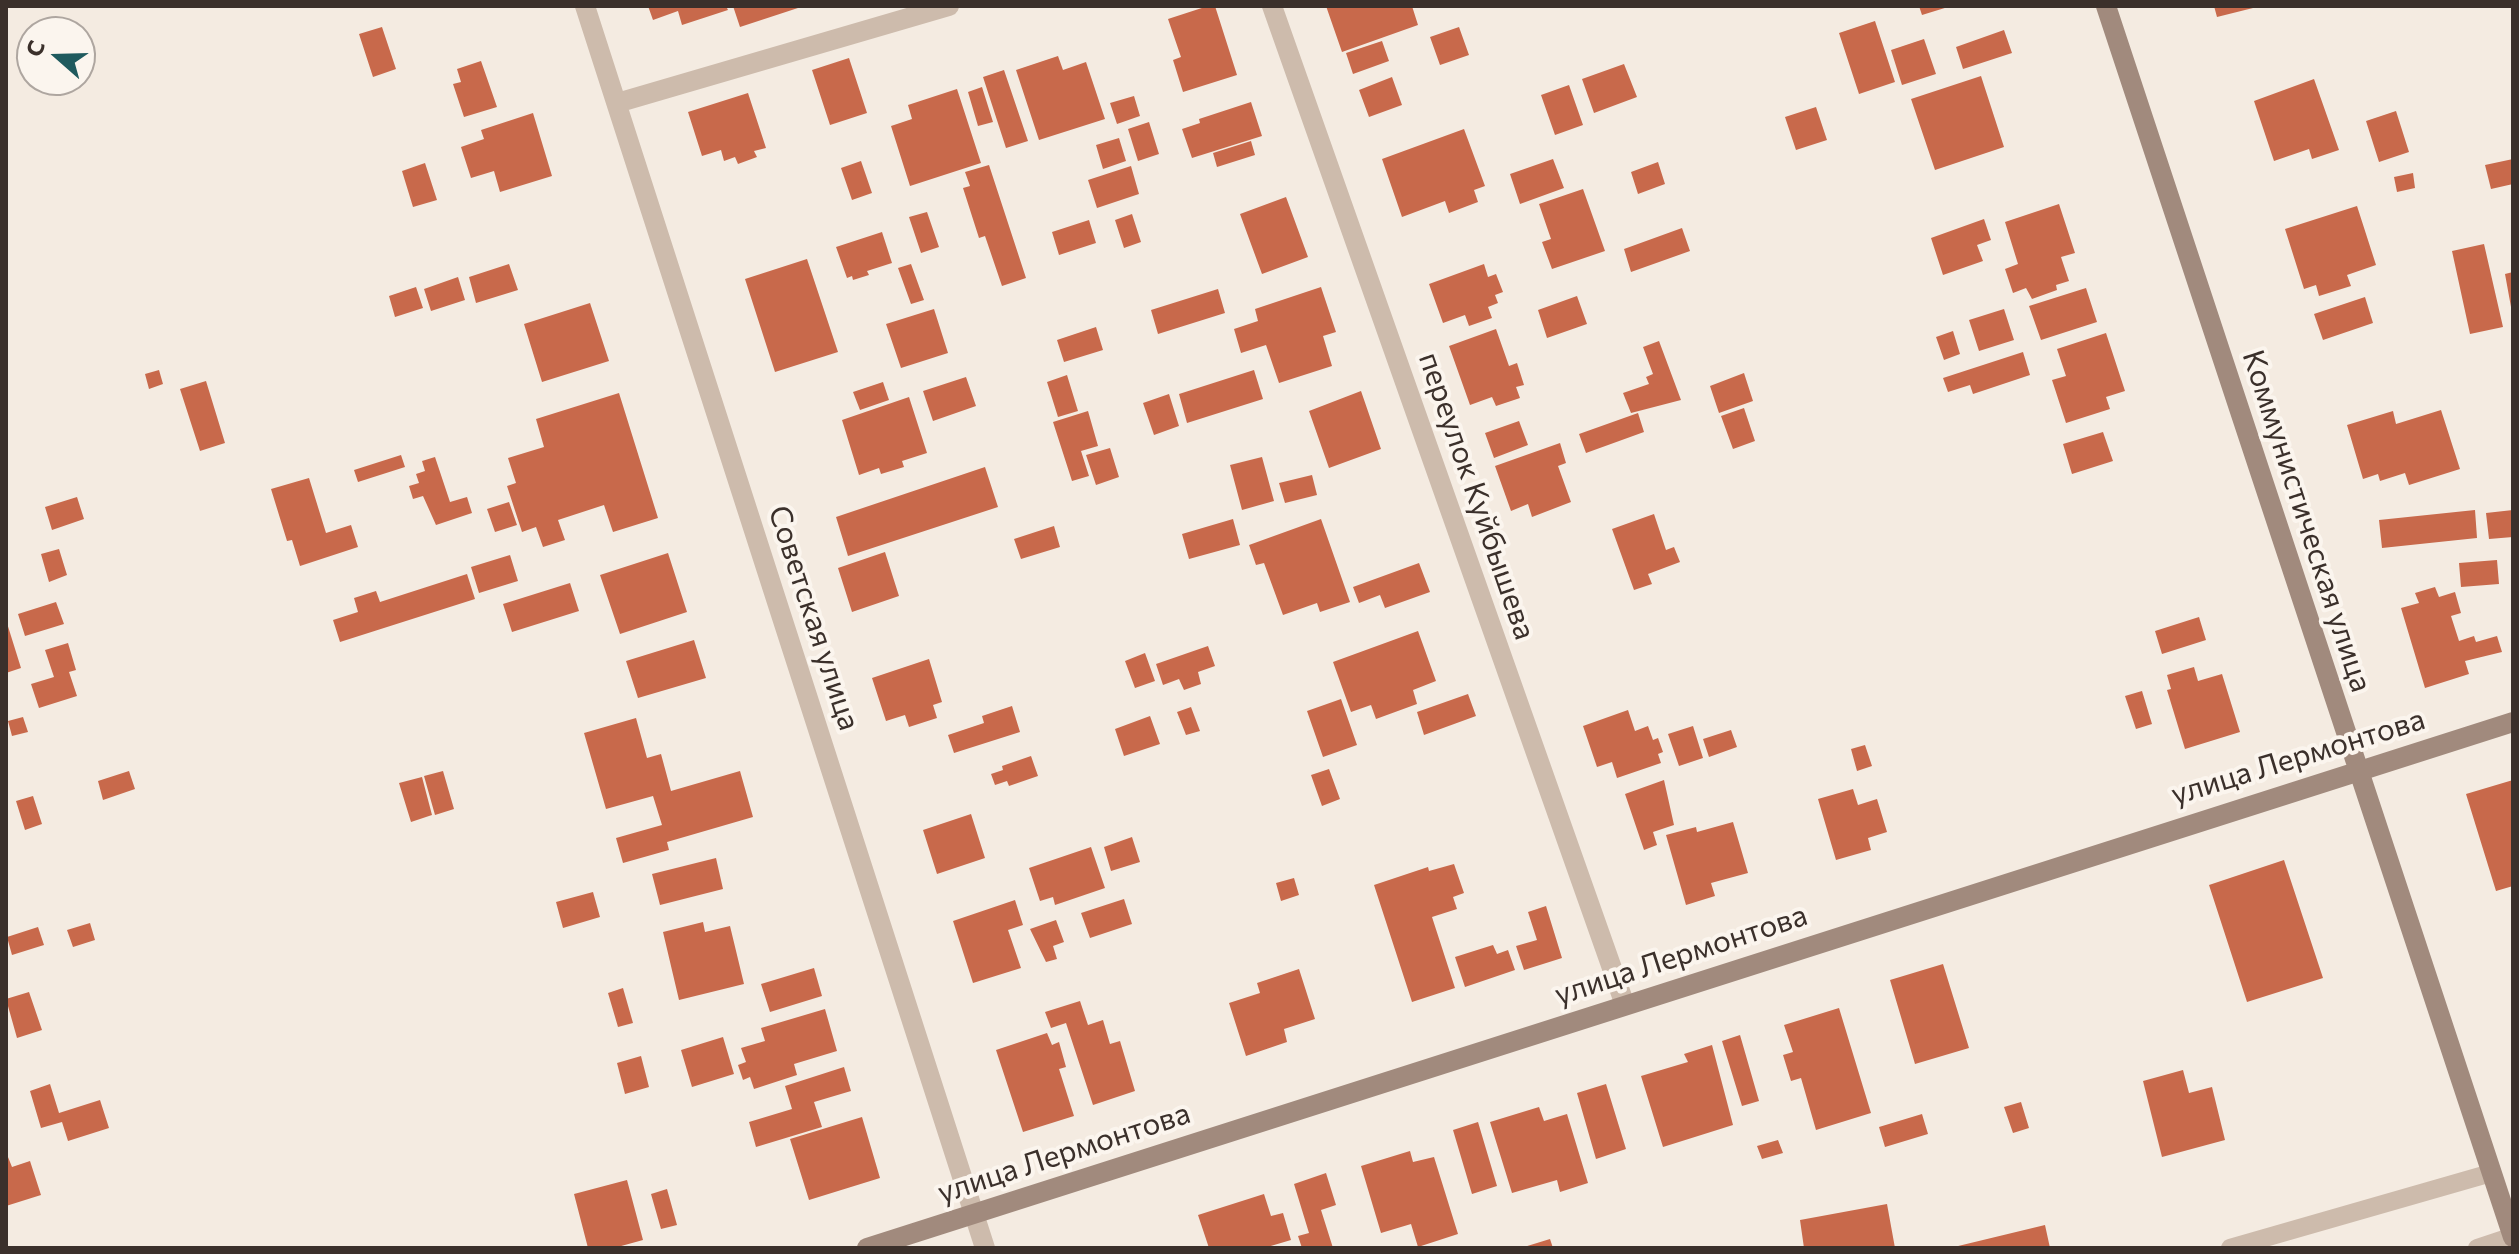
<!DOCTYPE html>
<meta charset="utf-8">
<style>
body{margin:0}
#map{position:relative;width:2519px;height:1254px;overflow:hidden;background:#f4ebe1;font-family:Commissioner,sans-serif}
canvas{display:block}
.frame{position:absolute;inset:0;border:8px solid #3b302b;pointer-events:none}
.north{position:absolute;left:16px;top:16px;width:80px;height:80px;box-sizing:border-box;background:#fbf5ee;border:2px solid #aea6a0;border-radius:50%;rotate:290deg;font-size:22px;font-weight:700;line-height:32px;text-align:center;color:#3b302b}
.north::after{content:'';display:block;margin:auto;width:28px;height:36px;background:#1f5a5e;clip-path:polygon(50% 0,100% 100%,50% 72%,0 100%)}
</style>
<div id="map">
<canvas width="2519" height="1254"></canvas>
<div class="frame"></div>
<div class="north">С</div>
</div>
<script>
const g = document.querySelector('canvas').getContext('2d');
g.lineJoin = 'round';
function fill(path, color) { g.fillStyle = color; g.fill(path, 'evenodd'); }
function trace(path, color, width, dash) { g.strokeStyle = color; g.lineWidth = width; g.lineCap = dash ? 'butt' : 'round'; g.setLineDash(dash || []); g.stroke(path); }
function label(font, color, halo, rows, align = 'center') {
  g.font = font + ' Commissioner,sans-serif'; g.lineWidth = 8; g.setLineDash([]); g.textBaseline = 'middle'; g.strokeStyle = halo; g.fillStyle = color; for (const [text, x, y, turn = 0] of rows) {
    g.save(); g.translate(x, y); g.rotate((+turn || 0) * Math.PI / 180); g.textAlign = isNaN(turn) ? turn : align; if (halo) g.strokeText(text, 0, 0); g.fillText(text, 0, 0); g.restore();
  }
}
const building = new Path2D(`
 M648 6H726L728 10 682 25 678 11 653 20Z
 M733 6H801V7L740 27Z
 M1208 6H1215L1237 75 1183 92 1173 60 1181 57 1168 19Z
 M1326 6H1412L1418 25 1342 52Z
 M1919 6H1948V7L1922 15Z
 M2214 6H2257V7L2217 17Z
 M1875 21 1895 82 1859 94 1839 33Z
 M382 27 396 69 373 77 359 34Z
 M1459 27 1469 55 1440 65 1430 37Z
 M2004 30 2012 53 1963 69 1956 47Z
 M1924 39 1936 74 1902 85 1891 50Z
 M1382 41 1389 61 1353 74 1346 53Z
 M1058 56 1063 70 1086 62 1105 119 1039 140 1016 70Z
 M849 58 867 113 830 125 812 70Z
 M481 61 497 107 464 117 453 84 461 82 457 69Z
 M1624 64 1637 97 1594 113 1582 79Z
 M1004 70 1028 141 1006 148 983 77Z
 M1981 76 2004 147 1935 170 1911 99Z
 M1392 77 1402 105 1369 117 1359 90Z
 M2314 79 2339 150 2312 159 2309 149 2274 161 2254 101Z
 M1569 85 1583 125 1555 135 1541 95Z
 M982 87 993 122 978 126 968 92Z
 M957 89 981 163 910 186 891 126 912 119 908 105Z
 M748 93 766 148 754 151 757 157 738 164 735 157 724 161 721 150 702 156 688 112Z
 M1134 96 1140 116 1117 124 1110 103Z
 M1251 102 1262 136 1192 158 1182 129 1200 123 1199 119Z
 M1816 107 1827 140 1796 150 1785 117Z
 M2396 111 2409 152 2379 162 2366 121Z
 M533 113 552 176 500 192 494 171 471 178 461 147 484 139 481 130Z
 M1149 122 1159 154 1138 161 1128 129Z
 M1464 129 1485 186 1474 190 1478 202 1449 213 1445 201 1402 217 1382 159Z
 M1119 138 1126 161 1103 169 1096 145Z
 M1251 141 1255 155 1217 167 1213 153Z
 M1553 159 1564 188 1520 204 1510 174Z
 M2513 159V184L2491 189 2485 165Z
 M861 161 872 193 852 200 841 168Z
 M1658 162 1665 184 1638 194 1631 172Z
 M425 163 437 200 413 207 402 171Z
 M989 165 1026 278 1002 286 985 236 979 238 963 188 970 186 965 172Z
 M1131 166 1139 194 1097 208 1088 180Z
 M2413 173 2415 188 2397 192 2394 177Z
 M1583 189 1605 251 1552 269 1542 242 1551 239 1539 204Z
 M1286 197 1308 257 1262 274 1240 214Z
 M2059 204 2075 253 2061 257 2069 281 2056 285 2057 290 2032 299 2026 288 2013 293 2005 269 2018 264 2005 222Z
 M2357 206 2376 265 2347 275 2351 286 2319 296 2316 285 2304 289 2285 229Z
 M927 212 939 247 921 253 909 217Z
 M1132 214 1141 242 1124 248 1115 220Z
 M1984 219 1991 240 1977 245 1983 261 1943 275 1931 238Z
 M1089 220 1096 243 1059 255 1052 232Z
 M1682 228 1690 251 1631 272 1624 249Z
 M882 232 892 263 867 271 869 275 853 280 852 276 847 278 836 247Z
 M2484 244 2503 327 2470 334 2452 251Z
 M807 259 838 352 775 372 745 279Z
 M509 264 518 290 476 303 469 277Z
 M911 264 924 300 911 304 898 268Z
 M1484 264 1488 277 1496 274 1503 292 1495 295 1498 303 1488 307 1492 318 1469 326 1465 315 1443 323 1429 284Z
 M2513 272V307H2511L2505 274Z
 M458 277 465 300 431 311 424 289Z
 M416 287 423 308 395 317 389 296Z
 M1321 287 1336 332 1323 336 1332 366 1279 383 1266 345 1241 353 1234 329 1258 321 1255 309Z
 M2086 288 2097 322 2041 340 2029 306Z
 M1218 289 1225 313 1158 334 1151 310Z
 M1577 296 1587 324 1547 338 1538 310Z
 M2365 297 2373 323 2323 340 2314 314Z
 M590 303 609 361 542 382 524 324Z
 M934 309 948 353 901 368 886 324Z
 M2004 309 2014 340 1979 351 1969 320Z
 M1096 327 1103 350 1064 362 1057 340Z
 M1496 329 1509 366 1517 363 1524 385 1516 387 1520 398 1496 406 1492 397 1470 405 1449 346Z
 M1953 331 1960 354 1944 360 1936 337Z
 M2106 333 2125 391 2106 397 2110 409 2066 423 2052 380 2066 376 2057 349Z
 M1659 341 1681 400 1631 413 1623 393 1649 384 1646 377 1653 374 1643 347Z
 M2023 352 2030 375 1973 394 1970 385 1948 392 1943 378Z
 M159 370 163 384 149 389 145 374Z
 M1254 370 1263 399 1187 423 1179 394Z
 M1744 373 1753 401 1719 413 1710 386Z
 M1067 375 1078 411 1058 417 1047 382Z
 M966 377 976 406 933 421 923 391Z
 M206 381 225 443 200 451 180 389Z
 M883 382 889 400 860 410 853 392Z
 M1361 391 1381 449 1329 468 1309 411Z
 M619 393 658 518 613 532 604 505 558 520 565 540 543 547 536 527 522 532 507 486 516 483 508 458 544 447 536 419Z
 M1169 394 1179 426 1154 435 1143 403Z
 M909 397 927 453 902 461 904 467 881 474 879 468 859 475 842 420Z
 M1744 408 1755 441 1733 449 1721 416Z
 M2441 410 2460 469 2409 485 2405 473 2380 481 2378 474 2363 479 2347 425 2393 411 2396 424Z
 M1088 411 1098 446 1081 451 1089 476 1072 481 1053 422Z
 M1638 413 1644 432 1586 453 1579 434Z
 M1519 421 1528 445 1494 458 1485 433Z
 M2103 432 2113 461 2072 474 2063 444Z
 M1560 443 1566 463 1558 466 1571 502 1532 517 1528 504 1511 511 1495 466Z
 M1110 448 1119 477 1096 485 1086 455Z
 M401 455 405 467 358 482 354 470Z
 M435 457 450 502 467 497 472 513 436 525 423 496 413 499 409 486 419 483 416 474 425 471 422 461Z
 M1262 457 1274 501 1242 510 1230 465Z
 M985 467 998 507 848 556 836 517Z
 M1312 475 1317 495 1285 503 1279 483Z
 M309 478 326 533 351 525 358 547 300 566 292 540 287 541 271 489Z
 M77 497 84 519 52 530 45 507Z
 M509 502 517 525 495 532 487 509Z
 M2475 510 2477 538 2382 548 2379 520Z
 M2513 510V537L2489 539 2486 513Z
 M1654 514 1666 550 1674 547 1680 562 1648 574 1652 584 1634 590 1612 529Z
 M1233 519 1240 545 1189 559 1182 534Z
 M1321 519 1350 602 1320 612 1317 603 1283 615 1264 563 1256 565 1249 545Z
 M1054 526 1060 547 1021 559 1014 539Z
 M59 549 67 575 49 582 41 554Z
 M885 552 899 596 852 612 838 568Z
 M668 553 687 612 620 634 600 575Z
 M510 555 518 581 479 593 471 567Z
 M2497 560 2499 584 2461 587 2459 563Z
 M1419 563 1430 592 1385 608 1380 595 1359 603 1353 587Z
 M467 574 475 599 340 642 333 620 358 612 354 598 376 591 380 602Z
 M570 583 579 611 512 632 503 604Z
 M2435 587 2439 597 2455 592 2461 613 2451 616 2459 641 2474 636 2476 642 2497 636 2502 652 2465 661 2469 674 2425 688 2401 608 2419 603 2415 593Z
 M56 602 64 624 25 636 18 614Z
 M2199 617 2206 640 2162 654 2155 631Z
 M6 620 21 668 6 673Z
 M1418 631 1436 681 1413 690 1417 704 1376 719 1371 705 1351 712 1333 662Z
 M694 640 706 678 638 698 626 661Z
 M68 643 76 670 69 672 77 696 39 708 31 684 54 677 45 650Z
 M1208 646 1215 666 1198 672 1201 684 1184 690 1179 679 1163 685 1156 664Z
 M1145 653 1155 681 1135 688 1125 661Z
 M929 659 942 702 933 705 937 718 909 727 905 715 886 721 872 678Z
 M2194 667 2198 681 2222 674 2240 732 2185 749 2167 690 2171 689 2167 675Z
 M2142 691 2152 724 2136 729 2125 696Z
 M1468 694 1476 716 1424 735 1417 712Z
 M1341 699 1357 745 1323 757 1307 711Z
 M1012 706 1020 732 954 753 948 735 984 723 982 716Z
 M1191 707 1200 731 1186 735 1177 712Z
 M1628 710 1635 731 1648 726 1653 740 1658 738 1663 752 1658 754 1661 763 1617 778 1612 762 1597 767 1583 726Z
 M1150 716 1160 744 1124 756 1115 729Z
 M23 717 28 732 12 736 8 721Z
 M636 718 647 758 661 754 671 791 740 771 753 817 667 842 669 850 623 863 616 838 662 825 653 796 606 809 584 733Z
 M1693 726 1703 758 1679 766 1668 734Z
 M1731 730 1737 747 1709 757 1703 739Z
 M1865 745 1872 766 1857 771 1851 749Z
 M1031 756 1038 776 1009 786 1007 781 995 785 991 774 1003 770 1002 766Z
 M1329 769 1340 799 1322 806 1311 775Z
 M129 771 135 789 103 800 98 781Z
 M443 771 454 809 435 815 424 776Z
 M422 777 432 815 411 822 399 783Z
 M1664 780 1674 825 1653 832 1657 845 1644 850 1625 794Z
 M2513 780V886L2496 891 2466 794Z
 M1853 789 1858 805 1877 799 1887 832 1868 838 1871 850 1836 860 1818 799Z
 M33 796 42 824 25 830 16 801Z
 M971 814 985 858 937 874 923 830Z
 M1733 822 1748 873 1711 883 1715 896 1686 905 1666 835 1696 827 1697 832Z
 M1132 837 1140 862 1111 871 1104 847Z
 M1091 847 1105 888 1055 905 1053 897 1040 901 1029 868Z
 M716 858 723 889 660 905 652 874Z
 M2284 860 2323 978 2247 1002 2209 885Z
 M1454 864 1464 893 1453 897 1457 909 1432 917 1455 988 1412 1002 1374 885 1428 867 1429 871Z
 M1294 878 1299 895 1281 901 1276 883Z
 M593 892 600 917 563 928 556 902Z
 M1124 899 1132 924 1090 938 1081 913Z
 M1015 900 1023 925 1008 930 1021 968 973 983 953 921Z
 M1546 906 1562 958 1524 970 1516 946 1537 940 1528 912Z
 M1056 920 1064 942 1053 946 1057 959 1046 962 1030 929Z
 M703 922 705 932 730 926 744 984 679 1000 663 932Z
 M90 923 95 940 73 947 67 930Z
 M38 927 44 945 12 955 7 937Z
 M1493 945 1497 954 1508 950 1515 970 1465 987 1455 957Z
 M1943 964 1969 1048 1915 1064 1890 980Z
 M814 968 822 996 770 1012 761 984Z
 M1299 969 1315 1019 1284 1029 1287 1042 1246 1056 1229 1003 1260 993 1257 983Z
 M623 988 633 1023 618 1027 608 993Z
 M29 992 42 1030 17 1038 6 999Z
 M1080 1001 1088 1025 1103 1020 1110 1044 1120 1041 1135 1091 1093 1105 1066 1023 1051 1028 1045 1012Z
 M1839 1008 1871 1113 1816 1130 1801 1078 1791 1081 1783 1055 1793 1052 1784 1025Z
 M825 1009 837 1051 794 1064 797 1075 754 1089 750 1077 743 1080 738 1065 746 1062 741 1048 765 1041 761 1028Z
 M1047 1033 1052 1045 1059 1042 1066 1067 1059 1069 1074 1116 1023 1132 996 1050Z
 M1740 1035 1759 1101 1742 1106 1722 1041Z
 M723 1037 734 1074 692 1087 681 1050Z
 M1712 1045 1733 1125 1663 1147 1641 1076 1688 1062 1684 1054Z
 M641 1056 649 1087 625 1094 617 1063Z
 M844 1067 851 1091 814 1102 822 1127 756 1147 749 1122 792 1109 785 1086Z
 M2183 1070 2189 1093 2212 1087 2225 1140 2162 1157 2143 1081Z
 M50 1084 59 1113 100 1100 109 1128 68 1141 62 1122 41 1128 30 1091Z
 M1606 1084 1626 1149 1596 1159 1577 1093Z
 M2021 1102 2029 1128 2013 1133 2004 1107Z
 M1539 1107 1544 1121 1567 1114 1588 1183 1560 1192 1557 1180 1512 1193 1490 1122Z
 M1922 1114 1928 1134 1885 1147 1879 1127Z
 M862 1117 880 1178 809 1200 790 1139Z
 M1478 1122 1497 1186 1472 1194 1453 1130Z
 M1778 1140 1783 1153 1762 1159 1757 1146Z
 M1410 1151 1413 1162 1434 1157 1458 1234 1418 1247 1411 1224 1381 1233 1361 1166Z
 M6 1152 12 1167 30 1161 41 1195 6 1206Z
 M1326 1173 1336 1205 1321 1210 1333 1248H1302L1298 1236 1309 1233 1294 1184Z
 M627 1180 643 1240 614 1248H588L574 1194Z
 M667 1189 677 1225 661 1229 651 1194Z
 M1264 1194 1271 1216 1283 1213 1291 1240 1264 1248H1209L1198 1215Z
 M1887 1204 1895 1248H1804L1800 1220Z
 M2045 1225 2050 1248H1954V1247Z
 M1550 1239 1553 1248H1524V1247Z`);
const lane = new Path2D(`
 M2230 1248 2491 1173
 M2477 1248 2513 1236`);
const street = new Path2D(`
 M585 6 985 1248
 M1272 6 1625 1005
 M617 103 949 6`);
const secondary = new Path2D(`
 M2106 6 2513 1237
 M867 1248 2513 722`);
const streetNames = [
 ["переулок Куйбышева",1477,496,71],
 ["Коммунистическая улица",2307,521,72],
 ["Советская улица",814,618,72],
 ["улица Лермонтова",2298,757,-17],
 ["улица Лермонтова",1681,955,-18],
 ["улица Лермонтова",1064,1153,-18]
];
fill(building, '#c8694b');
trace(lane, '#cdbbac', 18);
trace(street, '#cdbbac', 20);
trace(secondary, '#a18a7d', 20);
label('30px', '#3b302b', '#fbf5ee', streetNames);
</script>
